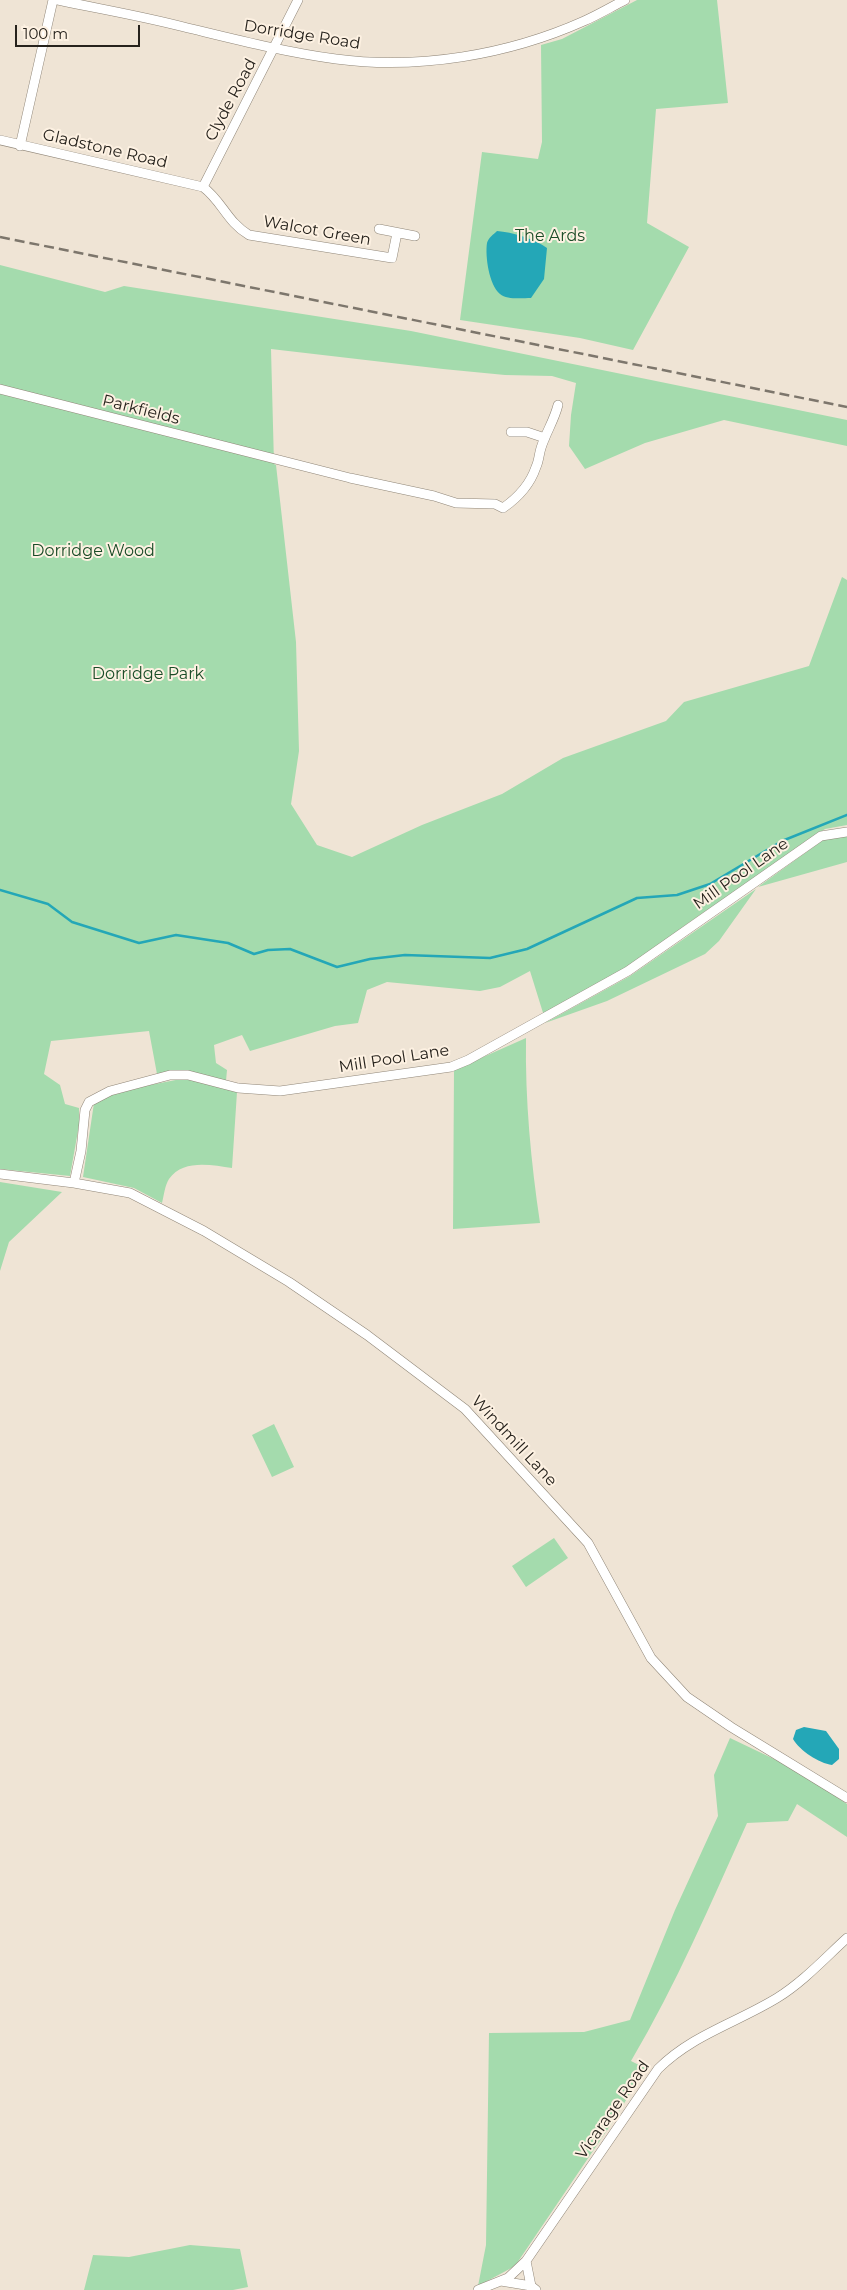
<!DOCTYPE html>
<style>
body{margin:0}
#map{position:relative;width:847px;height:2290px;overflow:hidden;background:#efe4d5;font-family:Montserrat,sans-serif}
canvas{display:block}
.scale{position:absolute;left:15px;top:25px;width:125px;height:22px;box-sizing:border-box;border:2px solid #26221c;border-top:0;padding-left:6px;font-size:15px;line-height:18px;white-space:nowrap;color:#26221c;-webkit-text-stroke:4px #fdf1e2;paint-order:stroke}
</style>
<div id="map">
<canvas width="847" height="2290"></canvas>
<div class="scale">100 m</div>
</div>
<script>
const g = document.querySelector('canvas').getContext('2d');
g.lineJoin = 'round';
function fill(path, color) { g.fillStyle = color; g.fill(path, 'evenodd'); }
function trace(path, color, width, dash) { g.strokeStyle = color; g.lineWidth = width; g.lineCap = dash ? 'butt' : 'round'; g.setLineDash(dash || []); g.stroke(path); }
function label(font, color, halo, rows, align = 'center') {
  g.font = font + ' Montserrat,sans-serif'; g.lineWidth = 4; g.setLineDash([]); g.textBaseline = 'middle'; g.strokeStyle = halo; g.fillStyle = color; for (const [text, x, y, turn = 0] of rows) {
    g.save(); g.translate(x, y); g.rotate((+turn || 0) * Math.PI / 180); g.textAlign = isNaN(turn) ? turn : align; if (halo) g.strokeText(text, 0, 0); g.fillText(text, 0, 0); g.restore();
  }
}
const green = new Path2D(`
 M637 0H717L728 103 656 109 647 223 689 247 633 350 580 338 460 320 482 152 538 159 542 142 541 45 562 39Z
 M0 265 105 292 124 286 411 331 847 420V446L724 420 645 443 585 469 569 446 571 415 576 383 552 376 505 375 443 369 271 349 274 464 276 465 296 642 299 751 291 804 317 845 352 857 422 825 502 794 563 758 666 721 684 702 809 666 842 577 847 580V825L825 829 687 924 627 969 544 1016 530 971 500 987 480 991 387 982 367 990 358 1023 335 1026 250 1051 242 1035 214 1045 216 1063 227 1070 226 1081 157 1074 149 1031 51 1041 44 1074 60 1085 65 1104 79 1108V1125L70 1176 0 1169Z
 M847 836V862L758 887 823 840Z
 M756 889 719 941 705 954 607 1001 545 1023 630 976Z
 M526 1038C525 1100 531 1162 540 1223L453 1229 454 1070Z
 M186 1078 237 1092 232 1168C211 1165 183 1159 169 1179 165 1185 164 1195 162 1203L134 1188 83 1177 94 1103 114 1092Z
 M0 1182 62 1192 9 1242 0 1271Z
 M274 1424 294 1467 272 1477 252 1435Z
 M554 1538 568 1558 526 1587 512 1566Z
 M730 1738 795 1769 847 1804V1837L797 1804 788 1821 747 1823C711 1903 676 1985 631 2061L645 2068 616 2117 515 2266 478 2286 486 2245 489 2033 584 2032 630 2020 675 1910 718 1816 714 1775Z
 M190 2245 240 2249 248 2287 233 2290H84L93 2255 129 2257Z`);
const water = new Path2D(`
 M497 231C512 232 535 239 547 248L544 279 531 298C522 298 507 300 500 294 489 285 485 256 487 243 488 238 494 234 497 231Z
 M804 1727 826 1731 839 1749V1759L832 1765C819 1763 800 1751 793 1739L796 1730Z`);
const stream = new Path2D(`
 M0 890 48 904 72 922 139 943 176 935 228 943 254 954 268 950 290 949 337 967 370 959 405 955 490 958 527 949 637 898 677 895 710 884 782 841 847 815`);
const street = new Path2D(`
 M58 0C100 9 142 16 184 27 234 39 284 52 336 59 418 70 508 55 584 21 598 15 611 7 625 0
 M0 140 203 187C222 201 227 222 249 235L392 258 397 233
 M20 146 53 0
 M203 187 298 0
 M379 229 415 236
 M0 389 350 478 434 496 456 503 495 504 503 508C519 497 530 485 536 467 539 461 539 454 541 448 546 432 554 421 558 405
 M511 432H527L545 438
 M0 1174 74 1183 130 1193 204 1231 289 1282 367 1335 465 1409 588 1543 651 1658 687 1697 731 1727 847 1798
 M74 1183 81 1151 85 1110 89 1102 110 1091 170 1075H188L238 1088 280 1091 451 1067 468 1060 628 971 821 836 847 832
 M526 2261 531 2286
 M501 2281 531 2286 536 2290
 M478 2290 508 2278 526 2261 658 2069C692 2035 736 2023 777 1998 803 1982 825 1958 847 1938`);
const rail = new Path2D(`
 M0 237 847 407`);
const streetNames = [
 ["Dorridge Road",302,35,9],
 ["Clyde Road",231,100,-62],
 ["Gladstone Road",105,149,13],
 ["Walcot Green",317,231,10],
 ["Parkfields",141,410,14],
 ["Mill Pool Lane",741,874,-35],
 ["Mill Pool Lane",394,1059,-9],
 ["Windmill Lane",514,1441,47],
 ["Vicarage Road",613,2110,-55]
];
const parkNames = [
 ["The Ards",550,236],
 ["Dorridge Wood",93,551],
 ["Dorridge Park",148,674]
];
fill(green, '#a4dbad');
fill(water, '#24a7b7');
trace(stream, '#24a7b7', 2.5);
trace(street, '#908678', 10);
trace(street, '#fff', 9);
trace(rail, '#7d766c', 2.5, [10, 5]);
label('16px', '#26221c', '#fdf1e2', streetNames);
label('16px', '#1a4c27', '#fdf1e2', parkNames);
</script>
